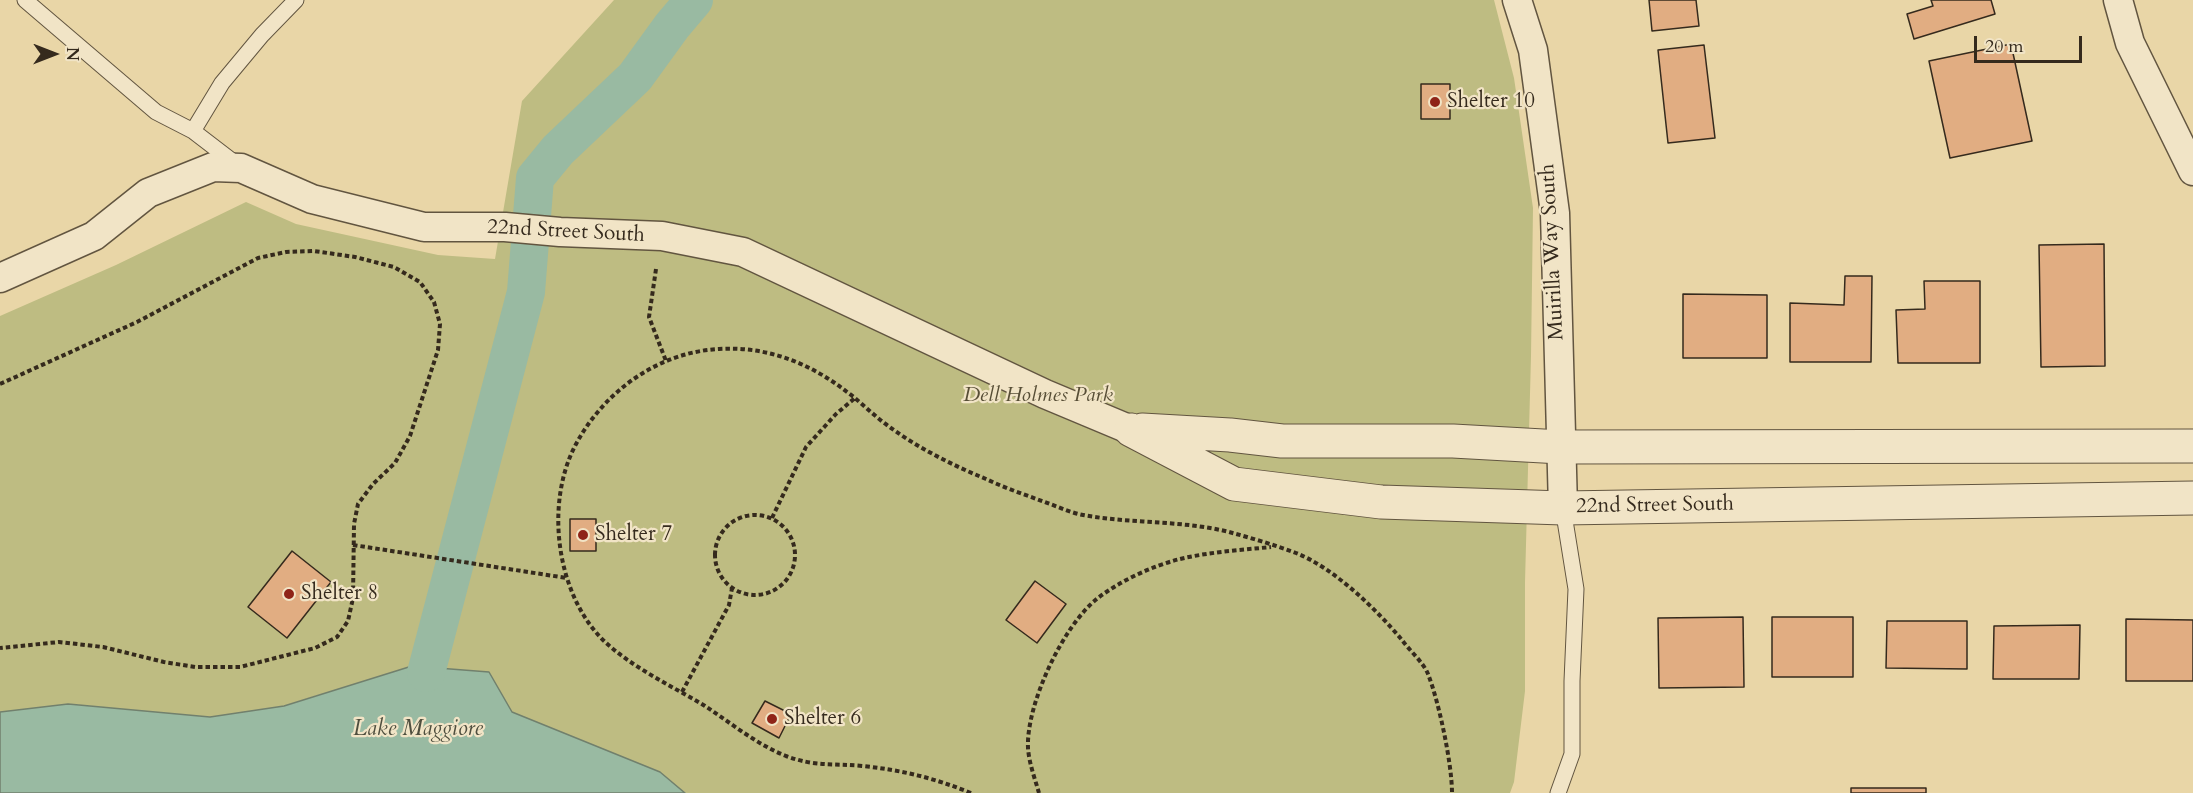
<!DOCTYPE html>
<style>
body{margin:0}
#map{position:relative;width:2193px;height:793px;overflow:hidden;background:#e9d6a7;font-family:Cardo,serif}
canvas{display:block}
.north{position:absolute;left:24px;top:24px;width:60px;height:60px;-webkit-text-stroke:4px #f1e4c6;paint-order:stroke;rotate:90deg;font-size:16px;font-weight:700;line-height:24px;text-align:center;color:#352a1d}
.north::after{content:'';display:block;margin:auto;width:21px;height:27px;background:#352a1d;clip-path:polygon(50% 0,100% 100%,50% 72%,0 100%)}
.scale{position:absolute;left:1974px;top:36px;width:108px;height:27px;box-sizing:border-box;border:3px solid #352a1d;border-top:0;padding-left:8px;font-size:18px;line-height:21px;white-space:nowrap;color:#352a1d;-webkit-text-stroke:4px #f1e4c6;paint-order:stroke}
</style>
<div id="map">
<canvas width="2193" height="793"></canvas>
<div class="north">N</div>
<div class="scale">20 m</div>
</div>
<script>
const g = document.querySelector('canvas').getContext('2d');
g.lineJoin = 'round';
function fill(path, color) { g.fillStyle = color; g.fill(path, 'evenodd'); }
function trace(path, color, width, dash) { g.strokeStyle = color; g.lineWidth = width; g.lineCap = dash ? 'butt' : 'round'; g.setLineDash(dash || []); g.stroke(path); }
function label(font, color, halo, rows, align = 'center') {
  g.font = font + ' Cardo,serif'; g.lineWidth = 4.5; g.setLineDash([]); g.textBaseline = 'middle'; g.strokeStyle = halo; g.fillStyle = color; for (const [text, x, y, turn = 0] of rows) {
    g.save(); g.translate(x, y); g.rotate((+turn || 0) * Math.PI / 180); g.textAlign = isNaN(turn) ? turn : align; if (halo) g.strokeText(text, 0, 0); g.fillText(text, 0, 0); g.restore();
  }
}
const green = new Path2D(`
 M614 0H1494L1514 78 1533 208 1531 356 1525 582V691L1514 782 1510 793H685L660 772 511 712 489 672 318 695 284 706 210 717 68 704 0 712V316L116 265 246 202 296 224 438 255 495 259 522 101Z`);
const water = new Path2D(`
 M412 666 489 672 512 712 660 772 685 793H0V712L68 704 210 717 284 706Z`);
const canal = new Path2D(`
 M426 673 526 292 535 178 558 150 635 77 672 26 694 0`);
const building = new Path2D(`
 M1649 0H1696L1699 26 1652 31Z
 M1931 0H1991L1995 14 1914 39 1907 14 1933 6Z
 M2011 44 2032 141 1950 158 1929 61Z
 M1704 45 1715 138 1668 143 1658 50Z
 M1421 84H1450V119H1421Z
 M2104 244 2105 366 2041 367 2039 245Z
 M1845 276H1872L1871 362H1790V303L1844 305Z
 M1924 281H1980V363H1898L1896 310 1925 309Z
 M1683 294 1767 295V358H1683Z
 M570 519H596V551H570Z
 M292 551 331 582 287 638 248 607Z
 M1035 581 1066 604 1037 643 1006 620Z
 M1743 617 1744 687 1659 688 1658 618Z
 M1772 617H1853V677H1772Z
 M2126 619 2193 620V681H2126Z
 M1887 621H1967V669L1886 668Z
 M2080 625 2079 679H1993L1994 626Z
 M765 701 791 714 779 738 752 723Z
 M1851 788H1926V793H1851Z`);
const path = new Path2D(`
 M656 269 649 317 666 361
 M0 384 137 322 258 258 286 252 314 251 355 257 394 267 420 282 434 302 440 324 438 350 410 436 395 463 373 484 358 504 354 524 353 598 348 621 337 637 315 648 240 667H195L164 662 103 647 59 642 0 648
 M715 555a40 40 0 1 1 80 0a40 40 0 1 1-80 0Z
 M772 518 806 447 836 414 855 398
 M353 545 567 578
 M682 692 729 605 732 588
 M971 793C934 778 902 770 862 766 834 763 815 767 786 756 756 744 731 723 705 706 672 686 631 667 603 640 556 593 545 504 575 446 603 392 658 352 719 349 767 346 810 363 847 392 861 402 873 415 887 425 916 447 952 465 986 479 1007 489 1029 496 1050 504 1061 508 1072 513 1083 515 1131 524 1182 520 1229 532 1251 538 1275 545 1296 553 1334 568 1376 609 1402 640 1410 651 1423 662 1428 674 1439 702 1452 764 1452 793
 M1039 793C1035 779 1029 763 1028 748 1026 705 1063 625 1098 598 1120 581 1152 566 1180 559 1209 552 1241 550 1271 547`);
const service = new Path2D(`
 M25 0 156 112 193 131 236 164
 M193 131 222 83 262 35 296 0
 M1558 793 1572 754V681L1576 589 1563 508`);
const minor = new Path2D(`
 M1517 0 1533 50 1555 213 1563 508
 M2118 0 2130 43 2193 171
 M0 278 94 236 148 193 213 167 241 168 312 199 424 227H505L560 232 662 236 743 252 1045 394 1131 430`);
const tertiary = new Path2D(`
 M1131 430 1234 484 1381 502 1563 508 2193 498
 M1142 430 1230 435 1282 441H1453L1561 447 2193 446`);
const markers = [
 [1435,102,6,"#8f2418"],
 [583,535,6,"#8f2418"],
 [289,594,6,"#8f2418"],
 [772,719,6,"#8f2418"]
];
const poiNames = [
 ["Shelter 10",1447,102],
 ["Shelter 7",595,535],
 ["Shelter 8",301,594],
 ["Shelter 6",784,719]
];
const streetNames = [
 ["22nd Street South",566,232,3],
 ["Muirilla Way South",1553,252,-93],
 ["22nd Street South",1655,506,-1]
];
const parkNames = [
 ["Dell Holmes Park",1038,396]
];
const waterNames = [
 ["Lake Maggiore",418,730]
];
fill(green, '#bebc82');
fill(water, '#99baa2');
trace(water, '#71806d', 1.5);
trace(canal, '#99baa2', 38);
fill(building, '#e1ad82');
trace(building, '#352a1d', 1.5);
trace(service, '#625540', 17);
trace(minor, '#625540', 31);
trace(tertiary, '#625540', 35);
trace(path, '#352a1d', 4, [4.5, 3]);
trace(service, '#f1e4c6', 15);
trace(minor, '#f1e4c6', 28);
trace(tertiary, '#f1e4c6', 33);
for (const [x, y, r, color] of markers) { const dot = new Path2D(); dot.arc(x, y, r, 0, 2 * Math.PI); g.fillStyle = color; g.fill(dot); trace(dot, '#f1e4c6', 2); }
label('21px', '#352a1d', '#f1e4c6', poiNames, 'left');
label('21px', '#352a1d', '#f1e4c6', streetNames);
label('italic 21px', '#574e36', '#f1e4c6', parkNames);
label('italic 22px', '#4e4e3e', '#f1e4c6', waterNames);
</script>
